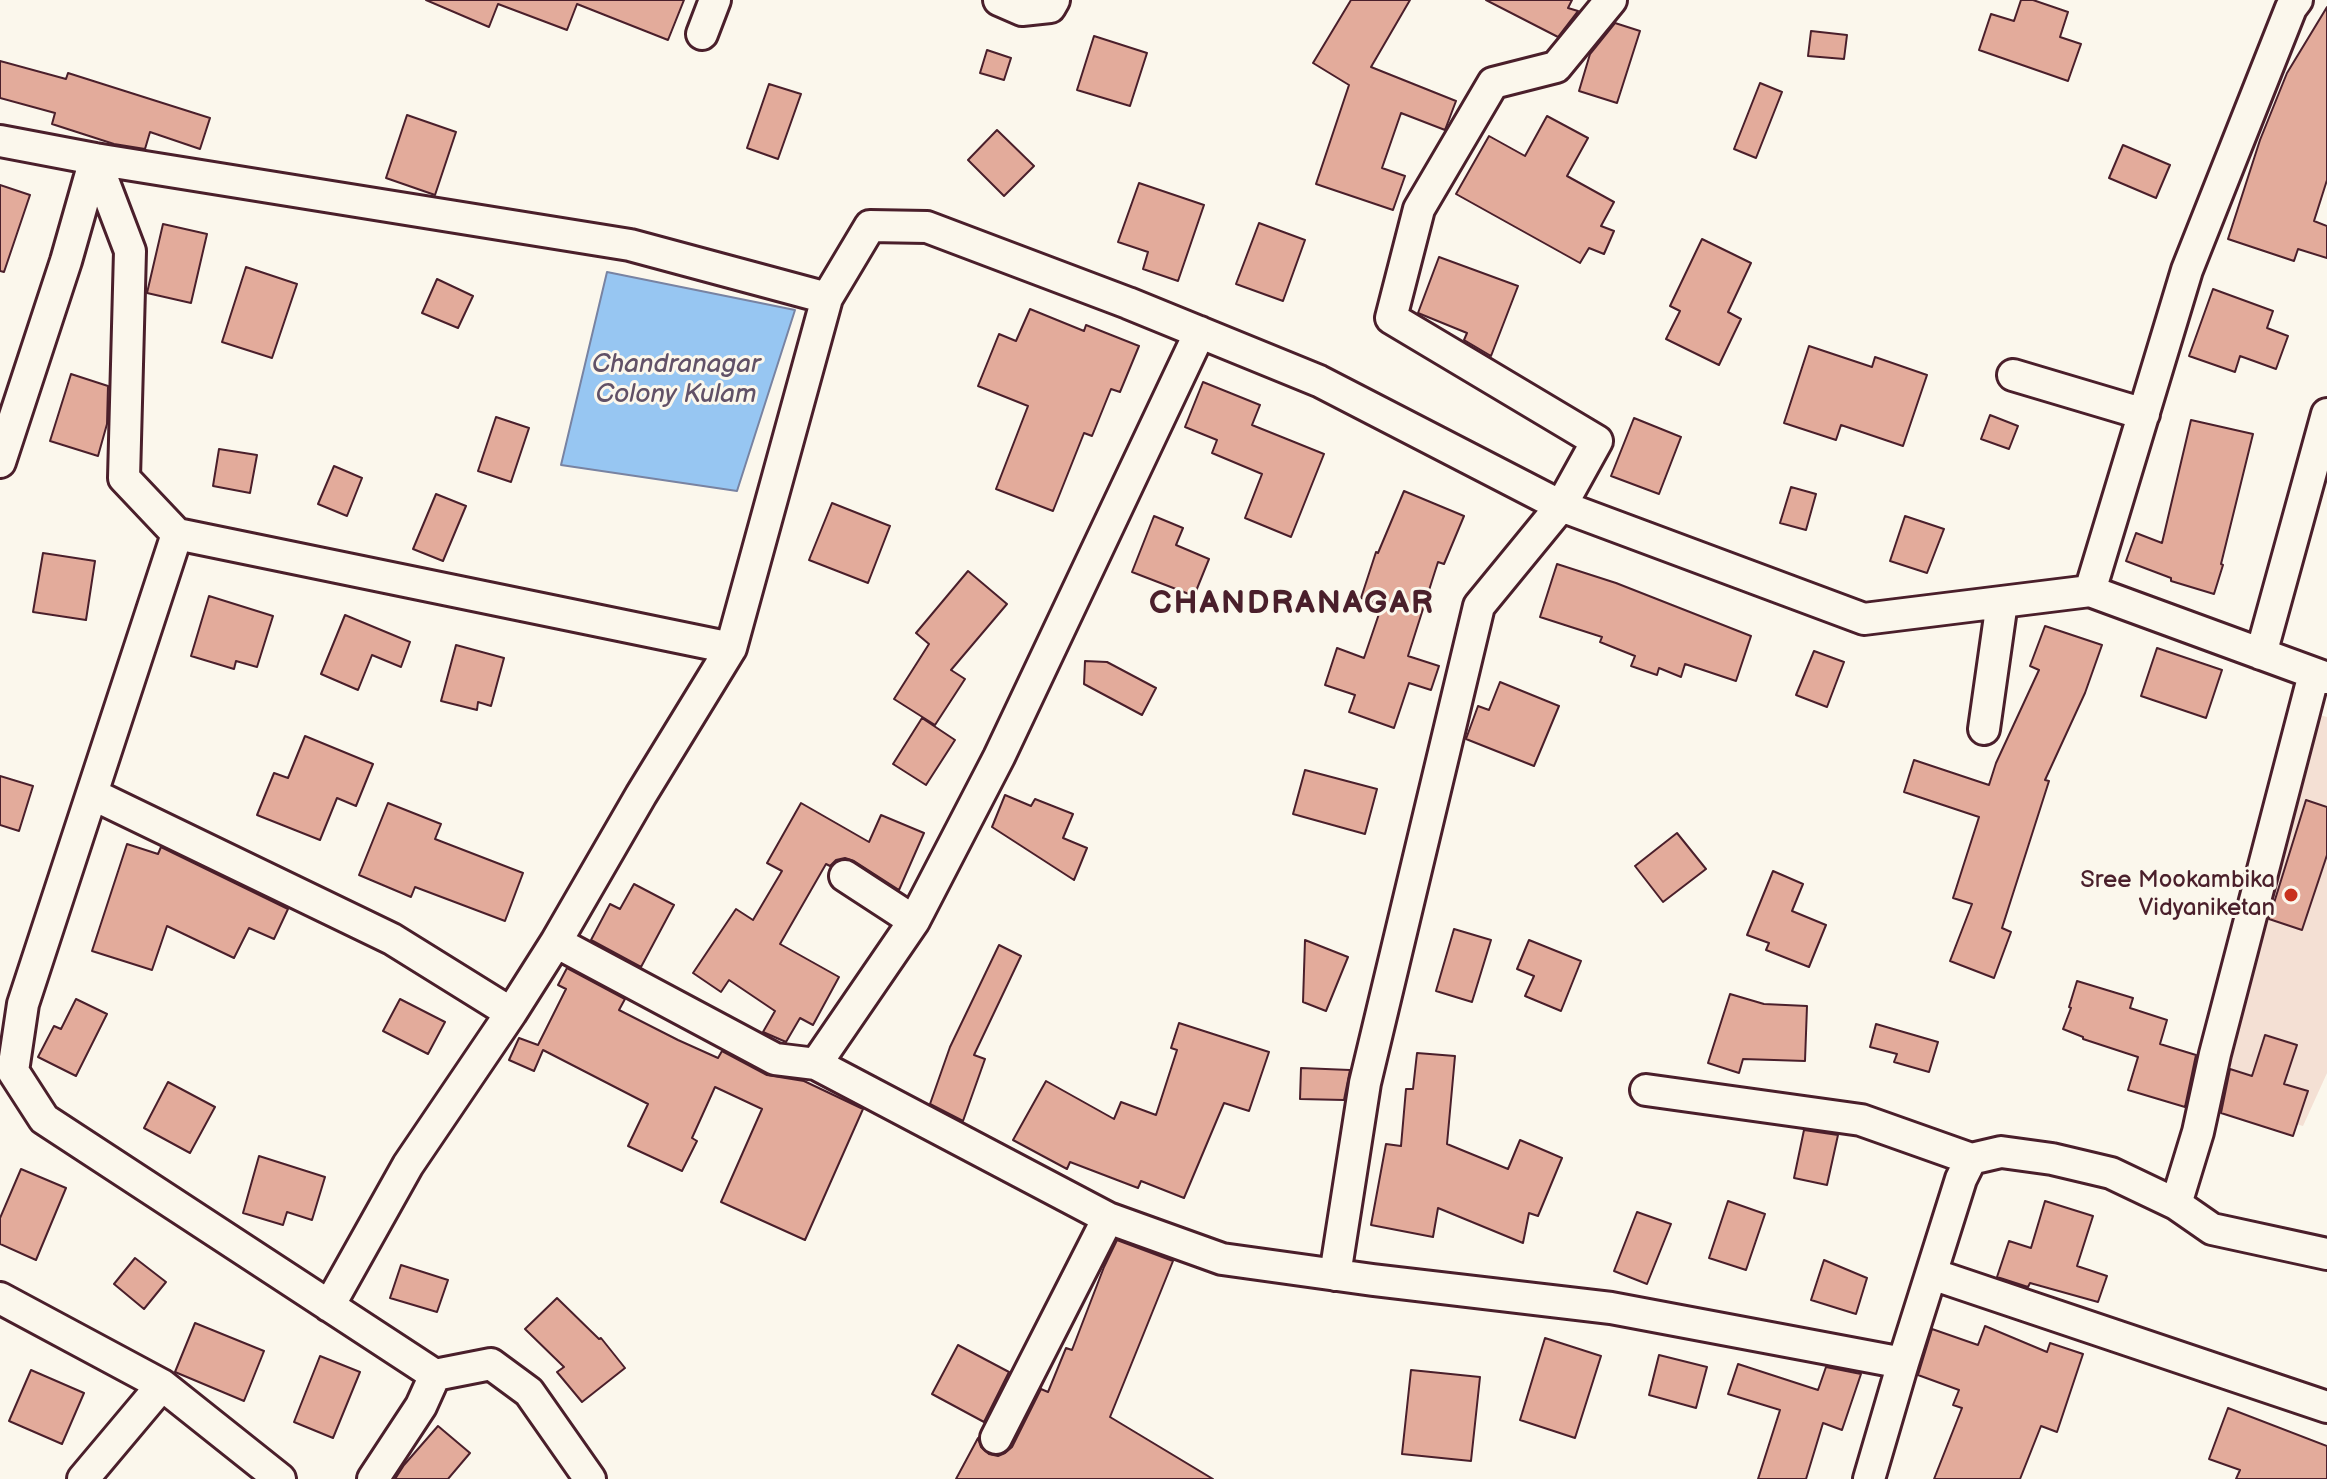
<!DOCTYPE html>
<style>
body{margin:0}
canvas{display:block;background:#fbf7ec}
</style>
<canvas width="2327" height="1479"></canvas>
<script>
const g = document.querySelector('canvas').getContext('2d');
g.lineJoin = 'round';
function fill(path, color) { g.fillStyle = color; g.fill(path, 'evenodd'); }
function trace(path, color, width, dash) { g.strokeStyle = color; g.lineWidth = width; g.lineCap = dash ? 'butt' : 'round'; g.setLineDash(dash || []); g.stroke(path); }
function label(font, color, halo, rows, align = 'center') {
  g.font = font + ' "Balsamiq Sans",sans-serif'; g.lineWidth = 6; g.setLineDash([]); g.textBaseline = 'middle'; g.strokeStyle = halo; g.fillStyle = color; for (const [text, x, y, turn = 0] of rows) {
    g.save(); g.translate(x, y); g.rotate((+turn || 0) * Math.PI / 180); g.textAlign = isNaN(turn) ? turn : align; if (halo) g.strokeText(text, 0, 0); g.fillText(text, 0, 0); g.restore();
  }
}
const built = new Path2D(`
 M2309 712 2327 717V1073L2303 1126 2197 1096Z`);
const water = new Path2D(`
 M607 272 795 310 737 491 561 465Z`);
const building = new Path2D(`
 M426 0H684L668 40 577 4 567 30 498 4 489 27Z
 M1351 0H1410L1371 67 1456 101 1445 130 1401 113 1382 168 1405 176 1393 210 1316 184 1349 85 1313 63Z
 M1486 0H1572L1568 8 1578 11 1558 37Z
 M2021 0H2033L2068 12 2060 37 2081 44 2068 81 1979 50 1991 14 2014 21Z
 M2327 7V180L2314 221 2327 226V258L2298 249 2294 261 2228 239 2260 140 2287 73Z
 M1615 23 1640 31 1617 103 1579 91 1590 54Z
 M1811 31 1847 35 1844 59 1808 56Z
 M1094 36 1147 53 1130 106 1077 90Z
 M987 50 1011 58 1004 80 980 73Z
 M0 61 66 79 68 73 210 118 200 149 150 132 145 149 114 144 52 124 55 113 0 98Z
 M1760 83 1782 92 1756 158 1734 149Z
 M769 84 801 94 778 159 747 148Z
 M407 115 456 132 435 195 386 178Z
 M1547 116 1588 138 1567 176 1614 202 1601 226 1614 231 1604 254 1589 248 1580 263 1456 194 1489 136 1525 156Z
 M997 130 1034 166 1004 196 968 160Z
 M2123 145 2170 165 2156 198 2109 178Z
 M1139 183 1204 205 1178 281 1143 269 1148 252 1118 242Z
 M0 185 30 195 4 272 0 271Z
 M1259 223 1305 240 1283 301 1236 284Z
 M163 224 207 234 191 303 147 293Z
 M1702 239 1751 263 1728 312 1741 319 1719 365 1666 339 1680 311 1670 306Z
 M1439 257 1518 286 1491 356 1464 340 1467 333 1418 313Z
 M246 267 297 284 272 358 222 342Z
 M437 279 473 296 458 328 422 313Z
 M2213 289 2273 311 2267 328 2288 336 2276 369 2240 356 2235 372 2189 356Z
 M1030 309 1084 331 1086 325 1139 346 1120 392 1111 389 1092 436 1084 433 1053 511 996 489 1028 406 978 386 999 334 1016 341Z
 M1809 346 1872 367 1875 357 1927 375 1903 446 1841 425 1836 440 1784 423Z
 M71 374 108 386 107 424 98 456 50 441Z
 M1203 382 1260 405 1252 425 1324 454 1291 537 1245 518 1262 474 1212 453 1217 440 1185 427Z
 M1990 415 2018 426 2009 449 1981 439Z
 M496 417 529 428 511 482 478 471Z
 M1634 418 1681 437 1659 494 1611 476Z
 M2191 420 2253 434 2221 564 2223 565 2214 594 2171 581V578L2126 561 2136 533 2162 543Z
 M219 449 257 455 250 493 213 486Z
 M334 466 362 478 347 516 318 504Z
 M1791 487 1816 494 1806 530 1780 523Z
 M1404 491 1464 516 1444 564 1438 562 1408 656 1439 666 1431 690 1409 683 1394 728 1349 712 1355 695 1325 685 1337 648 1364 658 1382 605 1361 598 1376 552 1378 553Z
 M436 494 466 506 443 561 413 549Z
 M832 503 890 526 868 583 809 560Z
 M1154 516 1183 528 1176 545 1209 559 1194 596 1132 572Z
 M1905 516 1944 529 1927 573 1890 561Z
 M43 553 95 561 86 620 33 612Z
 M1557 564 1616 583 1751 636 1736 681 1685 664 1681 677 1659 668 1657 675 1631 666 1635 656 1600 642 1602 637 1540 617Z
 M968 571 1007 604 951 670 965 679 935 725 894 699 929 644 916 633Z
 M209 596 273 616 257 667 236 661 234 669 191 656Z
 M345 615 410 642 401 667 372 655 358 690 321 674Z
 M2045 626 2102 645 2085 693 2045 780 2049 781 2002 928 2011 932 1994 978 1950 961 1972 904 1953 898 1979 817 1904 792 1914 760 1989 785 1996 763 2039 670 2030 666Z
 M456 645 504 658 491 706 478 702 477 710 441 701Z
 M2157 648 2222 670 2206 718 2141 696Z
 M1814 651 1844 662 1827 707 1796 695Z
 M1085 661 1107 662 1156 688 1142 715 1084 684Z
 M1500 682 1559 706 1534 766 1466 739 1478 706 1489 710Z
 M922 718 955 740 926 785 893 764Z
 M305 736 373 764 356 806 337 798 320 840 257 815 274 773 288 778Z
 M1305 770 1377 789 1365 834 1293 814Z
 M0 776 33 786 19 831 0 825Z
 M1005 795 1031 806 1035 799 1073 814 1063 838 1087 848 1074 880 992 827Z
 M2306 800 2327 807V855L2302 930 2269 919Z
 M388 803 441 824 435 839 523 873 505 921 415 887 411 897 359 875Z
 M801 803 869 842 881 815 924 833 899 890 854 861 845 858 836 860 830 866 826 864 780 944 839 977 813 1025 800 1018 786 1042 763 1032 775 1011 729 980 721 992 693 973 736 909 753 920 782 871 767 863Z
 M1677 833 1706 869 1663 902 1635 866Z
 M127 844 158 854 161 847 288 909 274 939 249 928 234 958 167 926 152 970 92 951Z
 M1773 871 1803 884 1792 911 1826 925 1809 967 1766 950 1769 943 1747 935Z
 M634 884 674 905 641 967 591 940 610 904 620 909Z
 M1454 929 1491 940 1472 1002 1436 991Z
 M1305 940 1348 957 1326 1011 1303 1002Z
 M1529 940 1581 961 1561 1011 1525 996 1534 976 1517 969Z
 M999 945 1021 956 974 1055 985 1059 963 1121 930 1104 950 1047Z
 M567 968 625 999 619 1010 678 1040 718 1058 722 1051 767 1075 804 1081 863 1109 805 1240 721 1202 762 1109 715 1087 692 1138 697 1141 682 1171 628 1146 648 1104 543 1050 534 1071 509 1060 519 1038 538 1045 566 989 558 985Z
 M2077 981 2133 998 2130 1008 2167 1020 2160 1044 2196 1055 2185 1107 2128 1090 2138 1057 2083 1039V1037L2063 1029 2071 1008 2069 1007Z
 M1730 994 1764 1004 1807 1006 1805 1061 1743 1059 1739 1073 1708 1063Z
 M76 999 107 1014 76 1076 38 1057 54 1026 61 1029Z
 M400 999 445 1022 428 1054 383 1031Z
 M1179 1023 1269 1052 1249 1111 1224 1103 1184 1198 1141 1181 1138 1188 1070 1162 1067 1169 1013 1140 1046 1081 1114 1119 1121 1102 1156 1115 1177 1050 1171 1048Z
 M1876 1024 1938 1042 1929 1072 1894 1062 1897 1054 1870 1047Z
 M2265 1035 2297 1045 2284 1084 2308 1091 2293 1136 2221 1113 2230 1069 2252 1076Z
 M1417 1053 1455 1056 1447 1144 1508 1169 1520 1140 1562 1158 1538 1216 1529 1213 1523 1243 1438 1208 1433 1237 1371 1225 1386 1144 1401 1146 1406 1089H1413Z
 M1301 1068 1350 1070 1344 1100 1300 1099Z
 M168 1082 215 1107 190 1153 144 1128Z
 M1804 1130 1838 1135 1827 1185 1794 1178Z
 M259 1156 325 1177 312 1220 287 1212 283 1225 243 1213Z
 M21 1169 66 1188 36 1260 0 1244V1218Z
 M1728 1201 1765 1214 1746 1270 1709 1258Z
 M2045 1201 2093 1216 2077 1266 2107 1276 2098 1302 2030 1283 2028 1287 1997 1277 2009 1241 2031 1248Z
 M1637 1212 1671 1224 1647 1284 1614 1271Z
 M1117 1240 1173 1261 1110 1417 1213 1479H956L978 1438 981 1447 989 1454 998 1456 1005 1453 1012 1447 1041 1389 1048 1392 1066 1348 1072 1350 1104 1267Z
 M135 1258 166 1282 144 1309 114 1284Z
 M1824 1260 1867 1278 1856 1314 1811 1300Z
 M401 1265 448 1280 437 1312 390 1298Z
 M557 1298 599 1339 601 1338 625 1368 582 1402 557 1372 564 1367 525 1329Z
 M195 1323 264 1351 244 1401 175 1372Z
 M1985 1326 2047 1352 2050 1343 2083 1354 2057 1432 2041 1426 2020 1479H1934L1962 1408 1953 1405 1959 1390 1918 1375 1932 1329 1978 1345Z
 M1545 1338 1601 1356 1575 1438 1520 1420Z
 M958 1345 1009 1372 984 1422 932 1394Z
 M1659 1355 1707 1367 1696 1408 1649 1395Z
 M320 1356 360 1372 333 1438 294 1422Z
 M1738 1364 1818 1390 1826 1367 1861 1374 1842 1430 1823 1423 1806 1479H1758L1780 1410 1728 1394Z
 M31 1370 84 1393 62 1444 9 1421Z
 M1411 1370 1480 1377 1471 1461 1402 1454Z
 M2228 1408 2327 1446V1479H2236L2240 1470 2209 1459Z
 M438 1426 470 1453 448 1479H395L404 1465Z`);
const minor = new Path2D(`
 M999 0 1022 10 1050 7 1054 0
 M702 34 715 0
 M0 141 95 159 630 245 827 298
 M95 159 130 251 124 478 177 534
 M2013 375 2144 414
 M0 462 66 261 95 159
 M2090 591 2187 270 2291 8 2297 0
 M2261 654 2327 414
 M1984 729 2002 602
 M92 794 392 939 511 1013
 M845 876 914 921 816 1064 1108 1218 1222 1259 1373 1280 1611 1308 1903 1363
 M914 921 999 757 1200 332
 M556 942 775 1059 816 1064
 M1646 1090 1861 1120 1971 1159
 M2176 1204 2198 1132 2215 1054 2314 674
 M1932 1274 2327 1407
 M1335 1275 1365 1083 1479 606 1561 506 1597 441 1391 318 1419 209 1493 83 1556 67 1611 0
 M0 1298 162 1385
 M329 1306 408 1165 511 1013 556 942 641 795 731 648
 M996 1438 1108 1218
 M83 1479 162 1385 280 1479
 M373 1479 421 1406 435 1375
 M590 1479 529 1392 491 1364 435 1375 44 1119 13 1071 23 1004 177 534 731 648 827 298 870 226 927 227 1128 303 1319 381 1561 506 1864 619 2090 591 2327 678
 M1869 1479 1903 1363 1961 1179 1971 1159 2001 1152 2052 1159 2111 1173 2176 1204 2212 1229 2327 1254`);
const markers = [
 [2291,895,8,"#c8321e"]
];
const poiNames = [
 ["Sree Mookambika",2275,881],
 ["Vidyaniketan",2275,909]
];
const waterNames = [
 ["Chandranagar",676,365],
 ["Colony Kulam",676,395]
];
const districtNames = [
 ["CHANDRANAGAR",1292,605]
];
fill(built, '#f4e0d4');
fill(water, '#97c6f2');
trace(water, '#7883a2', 2);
fill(building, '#e3ab9b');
trace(building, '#4a1f2b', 2);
trace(minor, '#4a1f2b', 36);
trace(minor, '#fbf7ec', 30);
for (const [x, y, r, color] of markers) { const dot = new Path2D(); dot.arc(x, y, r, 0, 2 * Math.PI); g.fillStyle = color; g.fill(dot); trace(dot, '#fbf7ec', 3); }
label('24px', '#4a1f2b', '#fbf7ec', poiNames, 'right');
label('italic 26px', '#615167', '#fbf7ec', waterNames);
g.letterSpacing = '2px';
label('bold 32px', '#4a1f2b', '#fbf7ec', districtNames);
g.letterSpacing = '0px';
</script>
